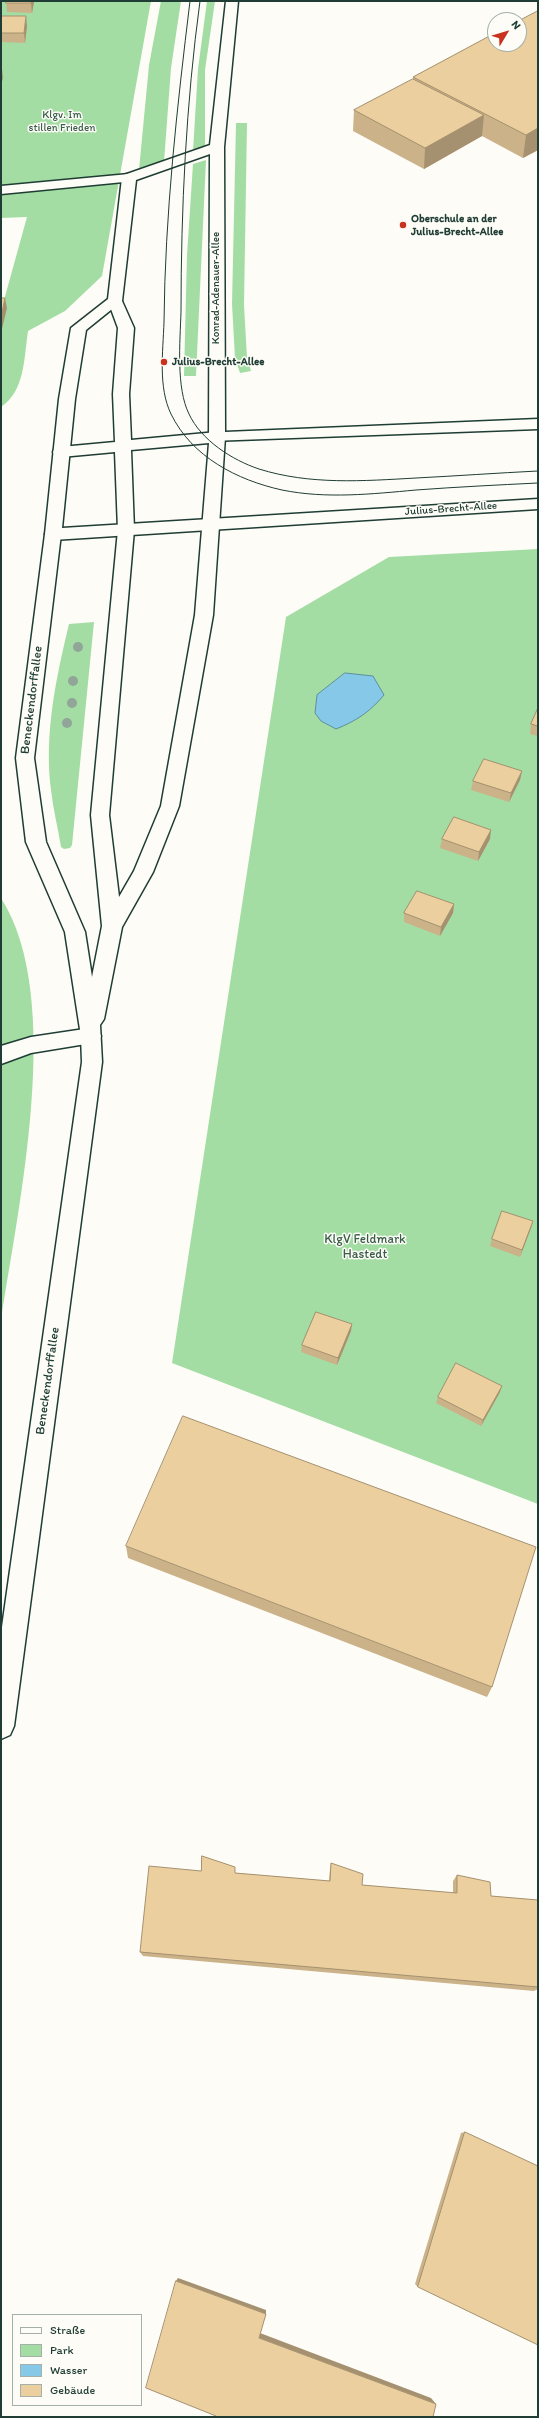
<!DOCTYPE html>
<meta charset="utf-8">
<style>
body{margin:0}
#map{position:relative;width:539px;height:2418px;overflow:hidden;background:#fdfcf7;font-family:Itim,sans-serif}
canvas{display:block}
.frame{position:absolute;inset:0;border:2px solid #1f3d34;pointer-events:none}
.legend{position:absolute;left:12px;top:2314px;width:130px;height:92px;box-sizing:border-box;background:#fdfcf7;border:1px solid #a4b0a9;margin:0;padding:5px 7px;list-style:none;font-size:12px;color:#1f3d34}
.legend li{display:flex;align-items:center;gap:8px;height:20px}
.legend b{width:20px;border:1px solid #a4b0a9}
.north{position:absolute;left:487px;top:12px;width:40px;height:40px;box-sizing:border-box;background:#fdfcf7;border:1px solid #a4b0a9;border-radius:50%;rotate:52deg;font-size:11px;font-weight:700;line-height:16px;text-align:center;color:#1f3d34}
.north::after{content:'';display:block;margin:auto;width:14px;height:18px;background:#c8321e;clip-path:polygon(50% 0,100% 100%,50% 72%,0 100%)}
</style>
<div id="map">
<canvas width="539" height="2418"></canvas>
<div class="frame"></div>
<ul class="legend">
<li><b style="height:5px;background:#fdfcf7"></b>Straße</li>
<li><b style="height:11px;background:#a3dda3"></b>Park</li>
<li><b style="height:11px;background:#86c8e7"></b>Wasser</li>
<li><b style="height:11px;background:#eccf9f"></b>Gebäude</li>
</ul>
<div class="north">N</div>
</div>
<script>
const g = document.querySelector('canvas').getContext('2d');
g.lineJoin = 'round';
function fill(path, color) { g.fillStyle = color; g.fill(path, 'evenodd'); }
function trace(path, color, width, dash) { g.strokeStyle = color; g.lineWidth = width; g.lineCap = dash ? 'butt' : 'round'; g.setLineDash(dash || []); g.stroke(path); }
function label(font, color, halo, rows, align = 'center') {
  g.font = font + ' Itim,sans-serif'; g.lineWidth = 3; g.setLineDash([]); g.textBaseline = 'middle'; g.strokeStyle = halo; g.fillStyle = color; for (const [text, x, y, turn = 0] of rows) {
    g.save(); g.translate(x, y); g.rotate((+turn || 0) * Math.PI / 180); g.textAlign = isNaN(turn) ? turn : align; if (halo) g.strokeText(text, 0, 0); g.fillText(text, 0, 0); g.restore();
  }
}
const green = new Path2D(`
 M1 1H151L102 276 65 311 28 331C24 358 25 391 1 407V311L27 217 1 218Z
 M161 1H181L171 68 164 162 139 170 149 65Z
 M207 1H215L205 70V147L193 151 198 69Z
 M236 123H247L244 305 247 358 251 371 240 373 235 358 232 304Z
 M206 160 196 376H184L187 255 193 164Z
 M538 549V1504L172 1363 286 617 389 557Z
 M94 622 72 845 70 848 64 849 61 847C58 828 53 809 51 790 44 734 56 678 69 624Z
 M1 898C65 998 18 1207 1 1320Z`);
const water = new Path2D(`
 M345 673 373 676 384 695C370 712 356 721 336 729L321 721 315 713 317 695Z`);
const lane = new Path2D(`
 M129 174 134 175 136 178 134 181 1 194V186Z
 M91 1028 98 1030 101 1036 98 1042 31 1053 1 1064V1046L31 1037Z`);
const street = new Path2D(`
 M115 297 122 301 134 328 129 394 131 440 217 432 223 433 225 437 213 615 179 806 153 872 122 927 104 1019 100 1025 102 1062 14 1726 10 1735 1 1739V1634L82 1062 81 1036 65 932 26 842 16 758 45 534 47 530H59L61 534 34 758 46 842 85 932 92 977 102 926 91 815 118 530 115 452 61 457 55 456 53 452 55 448 61 447 115 442 113 394 118 328 108 301ZM209 443 195 615 161 806 134 871 119 897 109 815 134 530 131 450Z`);
const secondary = new Path2D(`
 M226 1H238L224 147 225 432 538 419V429L211 441 209 437 210 154 136 180 122 301 86 330 75 399 62 528 538 499V509L53 540 47 538 45 534 59 399 71 328 108 299 122 178 124 175 210 145Z`);
const tram = new Path2D(`
 M190 1C177 108 165 214 164 322 163 352 158 387 171 414 192 457 237 480 282 490 326 499 372 494 416 490 457 487 497 485 538 483
 M200 1C186 104 181 209 181 312 180 342 176 388 189 414 201 440 232 460 259 469 310 485 363 481 416 478 456 476 497 473 538 471`);
const trees = [
 [78,647],
 [73,681],
 [72,703],
 [67,723]
];
const wall = new Path2D(`
 M6 1H34L32 13 7 12Z
 M538 11V150L523 158 482 136 424 169 353 131 354 110 413 79V77Z
 M1 16 27 26 25 43 1 42Z
 M538 708V736L530 734 531 724Z
 M522 771 520 780 509 802 471 790 473 781Z
 M442 839H490L478 861 440 848Z
 M454 904 453 913 440 936 404 922V913Z
 M533 1221 531 1228 520 1257 490 1246 492 1239Z
 M351 1331 337 1365 301 1352 302 1345Z
 M500 1392 481 1426 436 1403 438 1397Z
 M126 1546 492 1687 487 1697 128 1558Z
 M331 1863 362 1885 453 1893V1881L457 1875 491 1896 538 1900V1989L534 1991 143 1956 140 1952 236 1873 329 1881 330 1869Z
 M465 2132 418 2287 415 2284 461 2133Z`);
const shadedWall = new Path2D(`
 M31 1H34V2L32 13 31 3Z
 M26 16 27 26 25 43 24 33Z
 M2 69 3 78 1 85V71Z
 M484 115 482 136 424 169 425 148Z
 M538 128V150L523 158 526 135Z
 M5 298 7 308 1 333V317Z
 M522 771 520 780 509 802 511 793Z
 M491 830 490 839 478 861 479 852Z
 M454 904 453 913 440 936 441 927Z
 M533 1221 531 1228 520 1257 522 1250Z
 M352 1324 351 1331 337 1365 338 1358Z
 M502 1386 500 1392 481 1426 483 1420Z
 M178 2278 266 2310V2314L176 2281Z
 M260 2333 431 2398 436 2404 259 2338Z`);
const building = new Path2D(`
 M6 1H31V3H6Z
 M538 11V128L526 135 413 77 495 33V44H519V21Z
 M1 16H26L24 33H1Z
 M413 79 484 115 425 148 354 110Z
 M1 298H5L1 317Z
 M538 708V726L531 724Z
 M484 759 522 771 511 793 473 781Z
 M454 817 491 830 479 852 442 839Z
 M417 891 454 904 441 927 404 913Z
 M502 1211 533 1221 522 1250 492 1239Z
 M316 1312 352 1324 338 1358 302 1345Z
 M456 1363 502 1386 483 1420 438 1397Z
 M183 1416 536 1547 492 1687 126 1546Z
 M202 1856 235 1867V1873L330 1881 331 1863 363 1874 362 1885 457 1893V1875L490 1882 491 1896 538 1900V1987L140 1952 149 1866 201 1871Z
 M465 2132 538 2166V2345L418 2287Z
 M176 2281 266 2314 259 2338 436 2404 433 2417H215L216 2416 146 2388Z`);
const markers = [
 [403,225,4,"#c8321e"],
 [164,362,4,"#c8321e"]
];
const farParknames = [
 ["Klgv. Im",62,115],
 ["stillen Frieden",62,128]
];
const farPoinames = [
 ["Oberschule an der",411,219],
 ["Julius-Brecht-Allee",411,232],
 ["Julius-Brecht-Allee",172,362]
];
const farStreetnames = [
 ["Konrad-Adenauer-Allee",216,288,-90],
 ["Julius-Brecht-Allee",451,509,-4]
];
const streetNames = [
 ["Beneckendorffallee",32,700,-83],
 ["Beneckendorffallee",48,1381,-82]
];
const parkNames = [
 ["KlgV Feldmark",365,1240],
 ["Hastedt",365,1255]
];
fill(green, '#a3dda3');
fill(water, '#86c8e7');
trace(water, '#5d909f', 1);
trace(lane, '#1f3d34', 3);
trace(street, '#1f3d34', 3);
trace(secondary, '#1f3d34', 3);
fill(lane, '#fdfcf7');
fill(street, '#fdfcf7');
fill(secondary, '#fdfcf7');
trace(tram, '#1f3d34', 1);
g.fillStyle = '#91a598';
for (const [x, y] of trees) { g.beginPath(); g.arc(x, y, 5, 0, 2 * Math.PI); g.fill(); }
fill(wall, '#cbb289');
fill(shadedWall, '#a5916f');
fill(building, '#eccf9f');
trace(building, '#a5916f', 1);
for (const [x, y, r, color] of markers) { const dot = new Path2D(); dot.arc(x, y, r, 0, 2 * Math.PI); g.fillStyle = color; g.fill(dot); trace(dot, '#fdfcf7', 1.5); }
label('11px', '#395d4a', '#fdfcf7', farParknames);
label('bold 11px', '#1f3d34', '#fdfcf7', farPoinames, 'left');
label('11px', '#1f3d34', '#fdfcf7', farStreetnames);
label('13px', '#1f3d34', '#fdfcf7', streetNames);
label('13px', '#395d4a', '#fdfcf7', parkNames);
</script>
